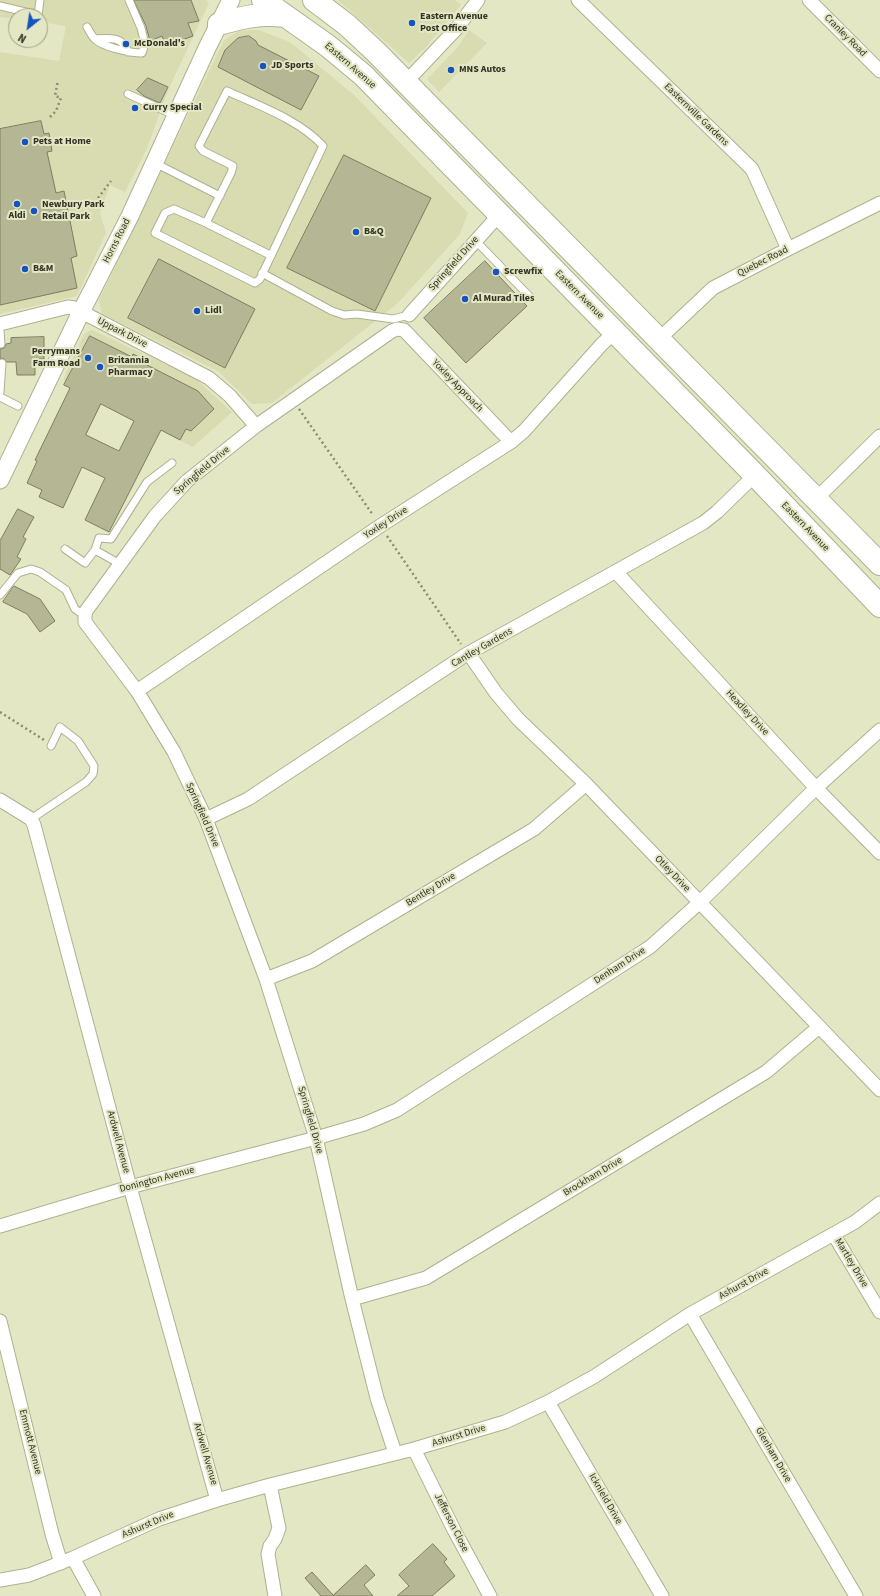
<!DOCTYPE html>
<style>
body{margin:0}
#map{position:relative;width:880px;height:1596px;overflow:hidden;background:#e4e7c4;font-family:"Source Sans 3",sans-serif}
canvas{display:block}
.north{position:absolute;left:8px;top:8px;width:40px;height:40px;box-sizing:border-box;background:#e4e7c4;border:1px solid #9d9f84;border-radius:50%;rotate:210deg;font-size:11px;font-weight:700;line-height:16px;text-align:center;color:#323325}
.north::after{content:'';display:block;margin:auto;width:14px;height:18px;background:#1554bf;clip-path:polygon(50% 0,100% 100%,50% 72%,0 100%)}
</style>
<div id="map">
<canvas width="880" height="1596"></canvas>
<div class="north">N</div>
</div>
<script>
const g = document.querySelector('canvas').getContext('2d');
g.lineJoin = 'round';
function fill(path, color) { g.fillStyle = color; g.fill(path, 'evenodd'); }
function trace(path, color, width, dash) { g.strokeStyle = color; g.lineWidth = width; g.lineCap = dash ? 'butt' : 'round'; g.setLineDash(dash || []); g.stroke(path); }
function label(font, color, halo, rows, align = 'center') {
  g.font = font + ' "Source Sans 3",sans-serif'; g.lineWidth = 4; g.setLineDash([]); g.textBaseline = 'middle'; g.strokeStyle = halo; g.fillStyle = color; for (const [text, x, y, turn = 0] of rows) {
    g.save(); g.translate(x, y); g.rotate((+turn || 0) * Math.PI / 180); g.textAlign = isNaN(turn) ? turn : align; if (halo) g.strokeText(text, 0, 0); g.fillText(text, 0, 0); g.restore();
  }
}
const built = new Path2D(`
 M0 0H206L209 3 170 86 146 150 125 192 110 185 100 213 106 233 77 296 0 314V52L59 61 66 26 40 22V16H16V19L0 17Z
 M338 0H455L461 5 425 48 409 63Z
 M259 30 290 42 354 95 468 213 460 234 398 303 272 403 252 404 218 371 102 314 99 300 224 40 239 31Z
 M469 30 487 43 439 92 427 79 457 48Z
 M92 330 195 378 232 412 193 447 63 380 84 334Z`);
const building = new Path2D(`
 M134 0H191L199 21 188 23 193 36 166 46 162 36 150 41 146 26Z
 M249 36 256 41 258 45 319 76 301 110 218 67 225 50 238 38Z
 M148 78 168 87 160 103 144 96 137 90Z
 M41 121 44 134 49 133 52 151 47 152 56 193 64 191 77 256 71 258 77 288 0 305V129Z
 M344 155 431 198 375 311 287 268Z
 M159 259 255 309 225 368 128 318Z
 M485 261 527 306 466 363 424 318Z
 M90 336 132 357 133 354 149 362 147 365 198 391 214 409 191 431 186 429 180 440 161 430 109 532 85 520 105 478 82 467 63 508 39 497 42 490 27 483 37 461 35 460 70 388 64 385ZM101 404 134 421 119 451 86 435Z
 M44 337V359H35V375H17L16 362H7L4 359 0 358V349L4 348 6 344 11 343V338Z
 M18 509 34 517 23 537 26 539 17 557 21 559 10 575 0 569V541Z
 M14 586 40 599 55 621 40 632 27 614 3 602Z
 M433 1544 447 1559 444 1562 455 1576 432 1596H397L409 1586 399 1575Z
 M366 1565 375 1575 364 1585 373 1596H321L305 1578 312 1572 333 1595Z`);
const path = new Path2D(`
 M50 117 56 111 61 98 55 96 58 80
 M98 198 111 181
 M299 409 373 515
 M387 536 461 644
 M0 712 44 740`);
const service = new Path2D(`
 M0 6 38 15 40 0
 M87 27C89 30 91 35 94 38 101 47 131 53 142 53L145 44 141 28 129 0
 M95 39C109 38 123 36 128 52
 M128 94 176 116
 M155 163 220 196
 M206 223 174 209 165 213 155 233 255 283 260 279 323 146C300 120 257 105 227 91L199 146 203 151 233 166 231 173 206 223 270 255
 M475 240 530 297
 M262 273 332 311 344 315 357 314 393 319 409 315
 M0 331 1 344
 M0 392 2 363
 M0 397 18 406
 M65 549 85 563 95 550 120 564
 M95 550 99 538 111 539 147 482 172 463
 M0 595 18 573 31 569 40 572 66 590 75 609 85 616
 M31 819 86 782 93 774 94 766 78 741 60 727 51 746`);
const minor = new Path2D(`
 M578 0 752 169 788 249
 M809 0 880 71
 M406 82 457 28 478 0
 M409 315 499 215
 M0 324 68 307 74 308 209 378 230 396 256 426
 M659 339 713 288 788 249 880 203
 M816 499 880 436
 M616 572 816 788 880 853
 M469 654 496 693 518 719 586 784 880 1090
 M137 691 380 526 511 442 524 431 602 344 615 332
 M0 800 31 819 34 825 130 1187 217 1500
 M206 819 248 799 467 654 703 523 717 512 755 475
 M266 979 312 961 534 829 586 784
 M0 1226 130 1187 316 1138 364 1124 397 1110 650 947 699 903 816 788 880 730
 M834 1235 880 1312
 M352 1299 426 1278 766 1072 819 1027
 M690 1314 856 1596
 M0 1321 52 1534 61 1563
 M548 1402 662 1596
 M414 1449 454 1530 490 1596
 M395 1453 377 1398 352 1299 316 1138 266 979 206 819 174 752 137 691 85 622V616L86 611 155 516 187 481 256 426 392 331 397 329 404 330 511 442
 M270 1485 279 1528 275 1539 270 1546 268 1554 275 1596
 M73 1558 94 1596
 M0 1580 29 1575 73 1558 159 1519 217 1500 270 1485 414 1449 505 1422 548 1402 595 1376 690 1314 855 1222 880 1203`);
const tertiary = new Path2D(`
 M0 480 81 312 130 216 207 48 231 0`);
const trunk = new Path2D(`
 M263 0 328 46 363 75 755 475 880 606
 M314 0 347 25 376 52 880 564
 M219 24C244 17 259 13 285 16`);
const markers = [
 [412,23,4,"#1554bf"],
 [126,44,4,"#1554bf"],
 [263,66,4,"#1554bf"],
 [451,70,4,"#1554bf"],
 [135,108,4,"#1554bf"],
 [25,142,4,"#1554bf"],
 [17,204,4,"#1554bf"],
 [34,211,4,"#1554bf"],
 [356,232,4,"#1554bf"],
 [25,269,4,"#1554bf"],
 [496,272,4,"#1554bf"],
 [465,299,4,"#1554bf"],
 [197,311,4,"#1554bf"],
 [88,358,4,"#1554bf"],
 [100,367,4,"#1554bf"]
];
const poiNames = [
 ["Eastern Avenue",420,17],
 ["Post Office",420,29],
 ["McDonald's",134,44],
 ["JD Sports",271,66],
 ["MNS Autos",459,70],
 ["Curry Special",143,108],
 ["Pets at Home",33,142],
 ["Newbury Park",42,205],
 ["Retail Park",42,217],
 ["Aldi",17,216,"center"],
 ["B&Q",364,232],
 ["B&M",33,269],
 ["Screwfix",504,272],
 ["Al Murad Tiles",473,299],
 ["Lidl",205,311],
 ["Perrymans",80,352,"right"],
 ["Farm Road",80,364,"right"],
 ["Britannia",108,361],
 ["Pharmacy",108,373]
];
const streetNames = [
 ["Cranley Road",845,36,45],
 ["Eastern Avenue",350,66,41],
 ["Easternville Gardens",696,115,44],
 ["Horns Road",117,241,-63],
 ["Quebec Road",763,262,-27],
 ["Springfield Drive",454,264,-48],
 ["Eastern Avenue",579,295,45],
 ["Uppark Drive",122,333,27],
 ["Yoxley Approach",457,386,46],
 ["Springfield Drive",202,471,-40],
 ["Yoxley Drive",386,523,-33],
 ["Eastern Avenue",805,527,46],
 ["Cantley Gardens",482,648,-30],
 ["Headley Drive",747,713,47],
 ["Springfield Drive",202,815,66],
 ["Otley Drive",672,874,46],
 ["Bentley Drive",431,890,-31],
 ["Denham Drive",620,966,-33],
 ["Springfield Drive",310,1120,74],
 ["Ardwell Avenue",118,1142,75],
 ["Brockham Drive",593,1177,-31],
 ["Donington Avenue",157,1180,-15],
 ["Martley Drive",851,1263,59],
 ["Ashurst Drive",744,1284,-29],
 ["Ashurst Drive",459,1436,-17],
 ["Emmott Avenue",30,1442,76],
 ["Ardwell Avenue",205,1454,74],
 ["Glenham Drive",773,1455,60],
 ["Icknield Drive",605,1499,60],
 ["Jefferson Close",451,1523,63],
 ["Ashurst Drive",148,1525,-23]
];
fill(built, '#d9dbb1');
fill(building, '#b4b694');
trace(building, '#7c7e5f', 1);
trace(service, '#aeb18f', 9);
trace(minor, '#aeb18f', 15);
trace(tertiary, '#aeb18f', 19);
trace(trunk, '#aeb18f', 24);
trace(path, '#8a8c74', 2.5, [2, 3]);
trace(service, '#fff', 7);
trace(minor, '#fff', 13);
trace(tertiary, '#fff', 17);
trace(trunk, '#fff', 22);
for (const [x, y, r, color] of markers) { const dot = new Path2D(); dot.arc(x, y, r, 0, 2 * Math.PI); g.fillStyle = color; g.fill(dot); trace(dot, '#e4e7c4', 1.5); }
label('bold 10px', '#323325', '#e4e7c4', poiNames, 'left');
label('10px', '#323325', '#e4e7c4', streetNames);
</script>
